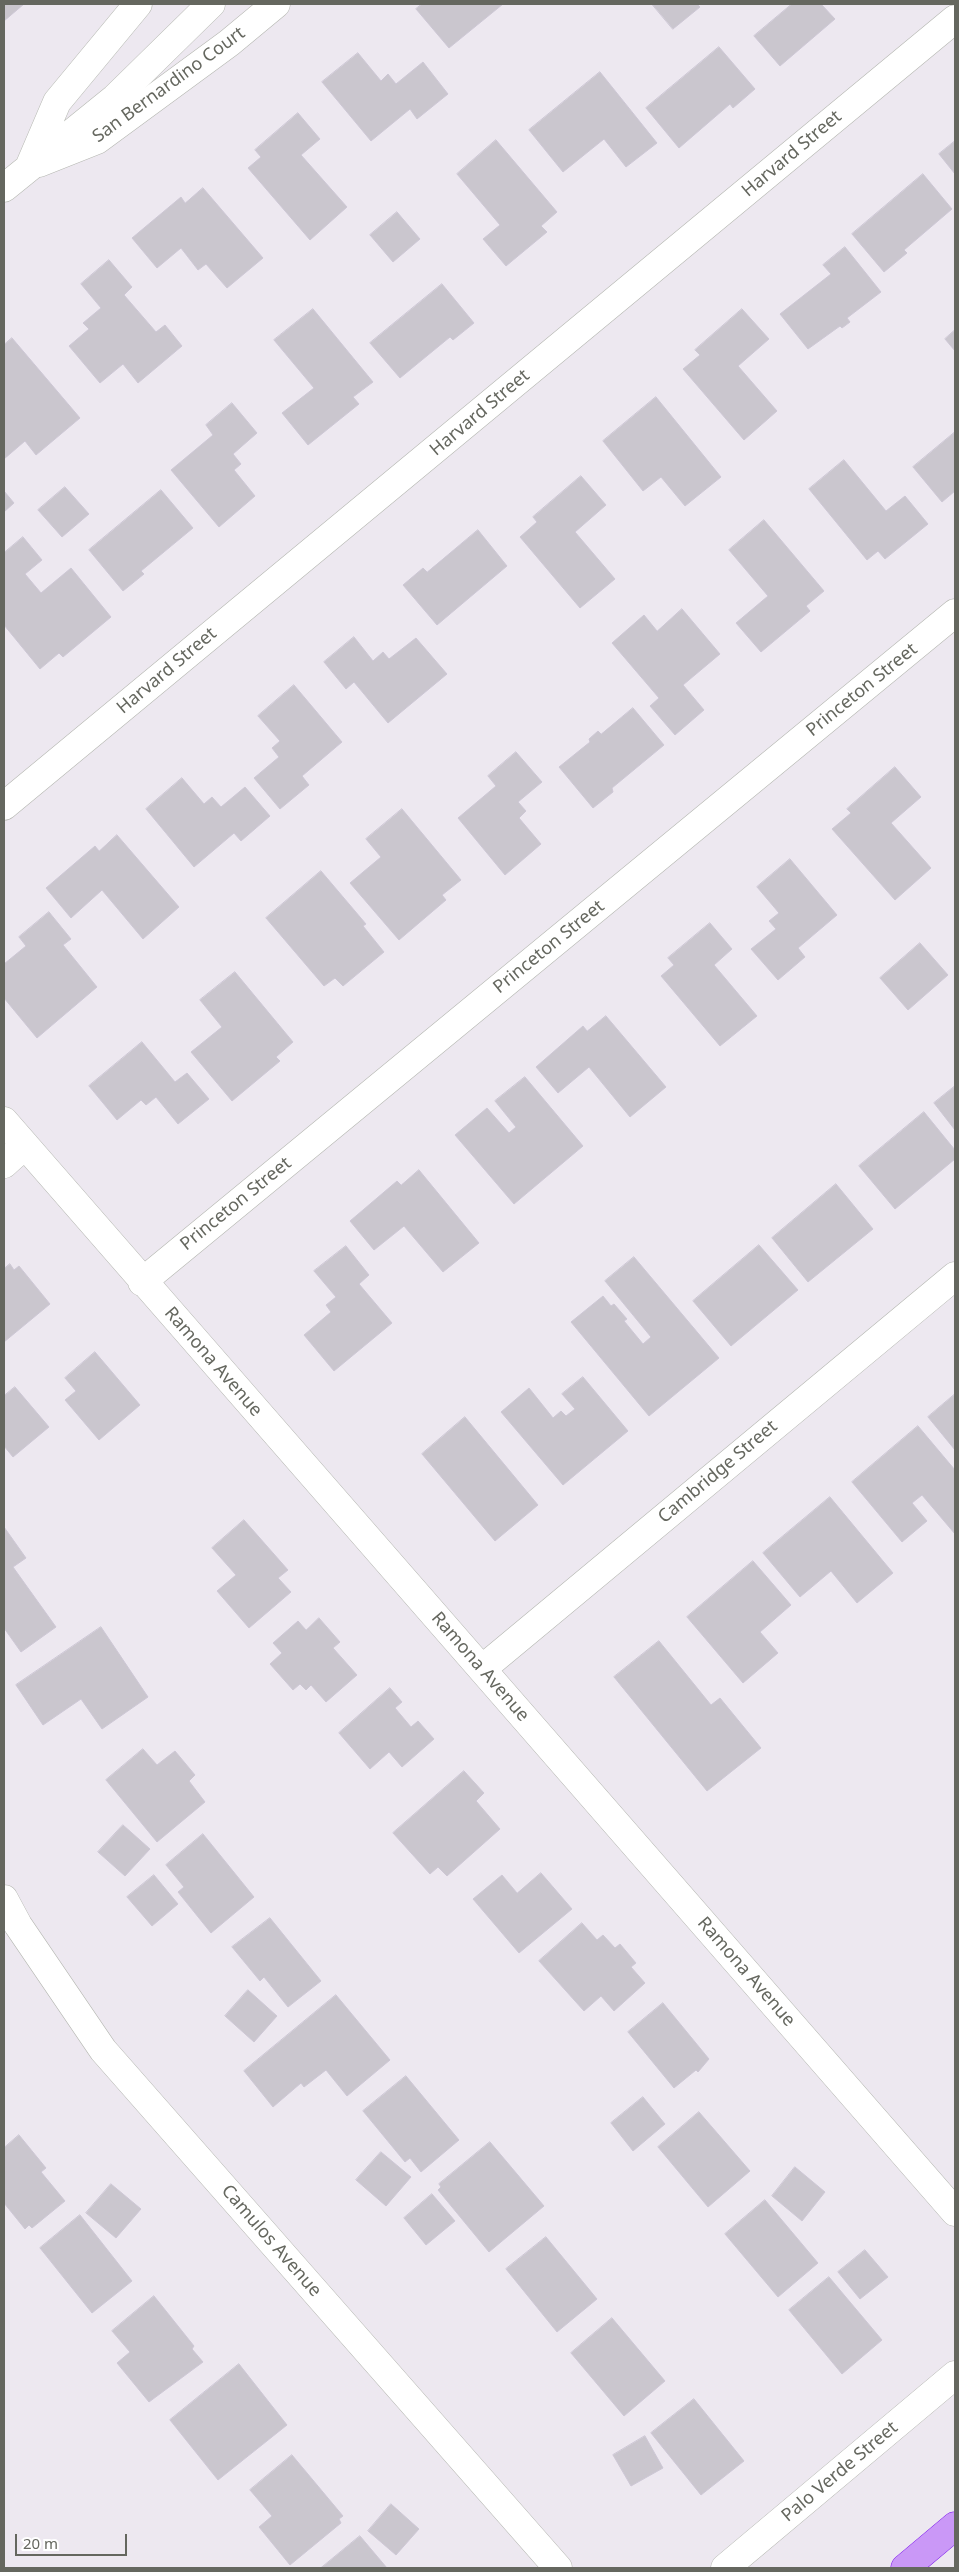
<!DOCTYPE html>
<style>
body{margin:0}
#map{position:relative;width:959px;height:2572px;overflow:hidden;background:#ede8f0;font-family:"Noto Sans",sans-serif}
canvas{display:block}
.frame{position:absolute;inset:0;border:5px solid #65675f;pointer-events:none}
.scale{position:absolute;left:15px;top:2534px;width:112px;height:22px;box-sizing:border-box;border:2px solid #65675f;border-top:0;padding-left:6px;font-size:15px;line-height:18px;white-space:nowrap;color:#65675f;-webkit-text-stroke:4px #fff;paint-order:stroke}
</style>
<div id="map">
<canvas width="959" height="2572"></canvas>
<div class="frame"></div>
<div class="scale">20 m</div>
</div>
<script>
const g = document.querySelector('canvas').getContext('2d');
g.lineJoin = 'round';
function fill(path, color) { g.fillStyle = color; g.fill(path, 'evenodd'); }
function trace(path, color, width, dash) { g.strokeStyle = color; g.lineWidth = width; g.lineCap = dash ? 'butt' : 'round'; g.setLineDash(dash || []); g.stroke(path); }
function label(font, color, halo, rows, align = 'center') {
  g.font = font + ' "Noto Sans",sans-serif'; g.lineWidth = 4; g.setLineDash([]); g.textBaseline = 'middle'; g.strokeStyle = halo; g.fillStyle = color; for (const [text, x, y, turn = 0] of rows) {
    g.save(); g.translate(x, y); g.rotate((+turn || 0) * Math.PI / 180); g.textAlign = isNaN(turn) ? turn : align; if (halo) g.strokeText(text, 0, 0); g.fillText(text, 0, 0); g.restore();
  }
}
const building = new Path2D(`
 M4 4H24L4 21Z
 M422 4H503L449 48 416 9Z
 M652 4H697L700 7 673 29Z
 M792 4H821L835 19 780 66 754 36Z
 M719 47 755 89 733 108 730 104 679 148 646 108Z
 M358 53 381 81 388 74 396 84 423 62 448 94 417 119 410 109 371 141 322 82Z
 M600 72 657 143 626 167 604 139 563 172 529 130Z
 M298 113 320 139 301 155 347 207 310 240 248 168 261 157 255 150Z
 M496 140 557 212 541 226 547 232 506 266 483 239 500 225 457 174Z
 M955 141V174L939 154Z
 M923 174 952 209 904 250 907 253 884 272 852 234Z
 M203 188 263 258 227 288 206 264 198 270 181 248 157 268 132 238 181 197 185 203Z
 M397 212 420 239 393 262 370 235Z
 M845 247 881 292 847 318 850 322 842 328 840 326 808 349 780 314 831 274 823 265Z
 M109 260 132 287 124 295 156 332 165 325 182 346 138 383 123 364 100 383 69 346 89 329 83 323 101 308 81 284Z
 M442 284 474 323 453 340 450 337 400 378 370 343Z
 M313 309 373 382 353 397 359 404 308 445 282 413 314 388 274 340Z
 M742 309 769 339 738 366 777 411 744 440 683 369 700 355 695 350Z
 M955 330V351L945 339Z
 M12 338 80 418 36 455 25 441 4 459V345Z
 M656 397 721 477 685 506 661 477 643 491 603 441Z
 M232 403 257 433 233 454 241 464 234 470 255 496 219 527 171 470 213 435 206 425Z
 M955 432V491L942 502 913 467Z
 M844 460 886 511 905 496 928 524 885 559 878 551 867 560 809 489Z
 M581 476 606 505 575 532 615 579 580 608 520 537 537 522 533 517Z
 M65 487 89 514 62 537 38 510Z
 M161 490 193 528 141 571 144 574 123 591 89 550Z
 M4 491 14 503 4 512Z
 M764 520 824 591 806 606 810 611 761 652 736 623 768 596 729 550Z
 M478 530 507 566 437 625 403 585 423 568 427 572Z
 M23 537 42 560 25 574 41 593 71 568 111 617 63 657 59 653 40 669 4 625V553Z
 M682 609 720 654 683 685 704 710 675 735 650 706 659 698 612 643 644 615 657 631Z
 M354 637 373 661 383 652 389 659 416 638 447 674 388 723 354 682 346 689 324 662Z
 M294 685 342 742 302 776 309 785 280 809 254 778 279 757 272 748 280 741 258 716Z
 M633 708 664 745 612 788 613 792 593 808 559 767 590 742 589 739 598 731 601 734Z
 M516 752 542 782 518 802 526 811 519 818 541 844 505 875 458 818 496 786 488 776Z
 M895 767 921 797 891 823 931 868 895 900 832 829 851 813 847 809Z
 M182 778 204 804 212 797 221 807 245 787 270 816 241 841 234 833 194 867 146 809Z
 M402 809 461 880 442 895 446 900 399 940 350 883 381 857 366 839Z
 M117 835 179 907 143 939 102 890 71 918 46 888 95 846 99 851Z
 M790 859 837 915 798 948 805 957 778 980 751 949 776 929 769 921 779 913 757 887Z
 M321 871 366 924 363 926 384 952 343 986 335 978 324 986 266 918Z
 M49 912 71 939 63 945 97 987 37 1038 4 998V964L26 946 19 937Z
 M710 923 732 949 714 965 757 1016 720 1046 661 976 674 965 668 958Z
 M920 943 948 975 908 1010 880 978Z
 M235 972 293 1042 276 1057 280 1061 232 1101 191 1052 222 1027 200 1000Z
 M606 1016 666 1087 630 1117 589 1067 558 1093 536 1067 583 1026 587 1031Z
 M142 1042 175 1082 187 1073 209 1099 178 1124 156 1097 146 1105 141 1100 117 1120 89 1086Z
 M525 1077 583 1146 514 1204 455 1135 487 1108 509 1133 516 1127 495 1101Z
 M955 1086V1130L934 1103Z
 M924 1112 955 1150V1159L895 1209 859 1166Z
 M419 1170 479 1243 443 1272 404 1226 374 1250 350 1221 397 1181 401 1185Z
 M836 1184 873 1229 808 1282 772 1238Z
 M759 1245 798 1290 731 1346 693 1301Z
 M346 1246 369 1275 359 1284 392 1323 334 1371 304 1335 331 1312 326 1305 336 1297 314 1271Z
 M634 1257 719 1358 649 1416 571 1322 603 1296 611 1306 614 1304 627 1319 624 1321 643 1344 651 1337 605 1281Z
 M10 1264 14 1270 19 1266 50 1304 4 1342V1269Z
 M95 1352 140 1405 99 1440 65 1400 76 1391 65 1378Z
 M583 1377 628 1431 563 1485 501 1412 529 1388 553 1418 561 1411 566 1416 575 1409 562 1394Z
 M15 1387 49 1427 13 1457 4 1446V1396Z
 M955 1394V1450L928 1417Z
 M465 1417 538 1505 495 1541 422 1454Z
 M918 1426 955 1470V1534L922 1495 912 1503 927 1521 902 1542 852 1482Z
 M830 1497 893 1573 857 1603 831 1571 800 1597 763 1553Z
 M244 1520 288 1570 278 1578 291 1592 249 1628 217 1591 236 1575 212 1548Z
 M4 1527 26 1558 13 1567 56 1627 21 1652 4 1628Z
 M753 1561 791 1605 760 1632 778 1653 743 1683 687 1617Z
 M319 1618 340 1642 333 1648 357 1675 326 1702 311 1685 306 1690 300 1684 293 1690 270 1664 282 1653 273 1643 298 1621 306 1630Z
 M101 1627 148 1697 102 1729 81 1699 43 1725 16 1685Z
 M659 1641 711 1705 720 1698 761 1748 707 1791 614 1677Z
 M390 1688 402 1702 395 1708 411 1727 418 1721 434 1739 402 1767 389 1752 370 1769 339 1733Z
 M143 1749 157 1765 175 1751 195 1775 189 1781 205 1802 157 1842 106 1780Z
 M464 1771 484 1793 476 1801 500 1829 447 1876 438 1867 430 1874 393 1833Z
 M123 1825 150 1849 125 1876 98 1852Z
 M203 1834 254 1897 211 1933 178 1892 184 1887 166 1865Z
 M541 1873 572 1909 519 1953 473 1899 502 1875 517 1893Z
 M154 1875 178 1904 152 1926 127 1897Z
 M270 1918 321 1981 288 2007 264 1977 260 1981 232 1947Z
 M582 1923 597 1940 603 1935 615 1948 620 1944 636 1963 631 1967 645 1983 614 2011 601 1996 584 2011 539 1961Z
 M248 1990 277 2016 254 2042 225 2016Z
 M336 1995 390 2060 347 2096 326 2070 304 2087 301 2083 273 2107 244 2071Z
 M663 2003 709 2059 698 2072 696 2070 674 2088 628 2032Z
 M406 2076 459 2140 421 2172 410 2158 405 2162 363 2111Z
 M643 2097 665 2124 633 2151 611 2123Z
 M699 2112 750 2171 708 2207 658 2147Z
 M19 2135 46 2168 41 2172 65 2201 32 2228 29 2225 25 2229 4 2203V2148Z
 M490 2142 544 2206 489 2252 438 2190 441 2187 439 2184Z
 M381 2152 411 2177 386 2206 356 2180Z
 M795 2167 825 2192 802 2221 772 2196Z
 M111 2184 141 2209 116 2238 86 2213Z
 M432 2194 455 2221 426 2245 404 2218Z
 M765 2200 818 2263 778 2297 725 2234Z
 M80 2215 132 2281 92 2313 40 2248Z
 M546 2237 597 2299 557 2332 506 2269Z
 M865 2250 888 2277 860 2299 838 2272Z
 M829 2277 882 2340 842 2374 789 2310Z
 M154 2296 194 2346 192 2349 203 2362 149 2402 117 2363 130 2352 112 2331Z
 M612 2318 665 2381 624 2416 571 2353Z
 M239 2364 287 2425 218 2480 170 2420Z
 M694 2399 744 2461 701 2495 651 2433Z
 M645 2436 663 2468 631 2486 613 2455Z
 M292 2455 343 2516 339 2519 341 2523 290 2565 259 2527 272 2516 250 2490Z
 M391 2504 419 2529 396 2555 368 2531Z
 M360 2536 387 2568H321Z`);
const street = new Path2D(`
 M39 163 97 140 229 43 276 4
 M4 806 955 19
 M4 1121 955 2212
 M4 1164 25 1145
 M142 1282 955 613
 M482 1669 955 1276
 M4 1899 18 1925 103 2050 558 2568
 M725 2568 955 2375`);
const secondary = new Path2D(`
 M30 165 57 102 138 4
 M4 188 115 98 211 4`);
const highway = new Path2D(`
 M905 2568 955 2526`);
const streetNames = [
 ["San Bernardino Court",169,85,-36],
 ["Harvard Street",792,154,-40],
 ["Harvard Street",480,413,-40],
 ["Harvard Street",167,671,-40],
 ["Princeton Street",862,690,-39],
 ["Princeton Street",549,947,-39],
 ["Princeton Street",236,1204,-39],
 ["Ramona Avenue",213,1362,49],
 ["Cambridge Street",718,1472,-40],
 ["Ramona Avenue",480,1667,49],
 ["Ramona Avenue",746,1972,49],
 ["Camulos Avenue",271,2241,49],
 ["Palo Verde Street",840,2472,-40]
];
fill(building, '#cac6ce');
trace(building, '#cdc7d5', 1);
trace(street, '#b4b6b0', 29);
trace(secondary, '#b6b9b2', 29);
trace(highway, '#750deb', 29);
trace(street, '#fff', 28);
trace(secondary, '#fff', 28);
trace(highway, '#ca98f7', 28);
label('18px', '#65675f', '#fff', streetNames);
</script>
